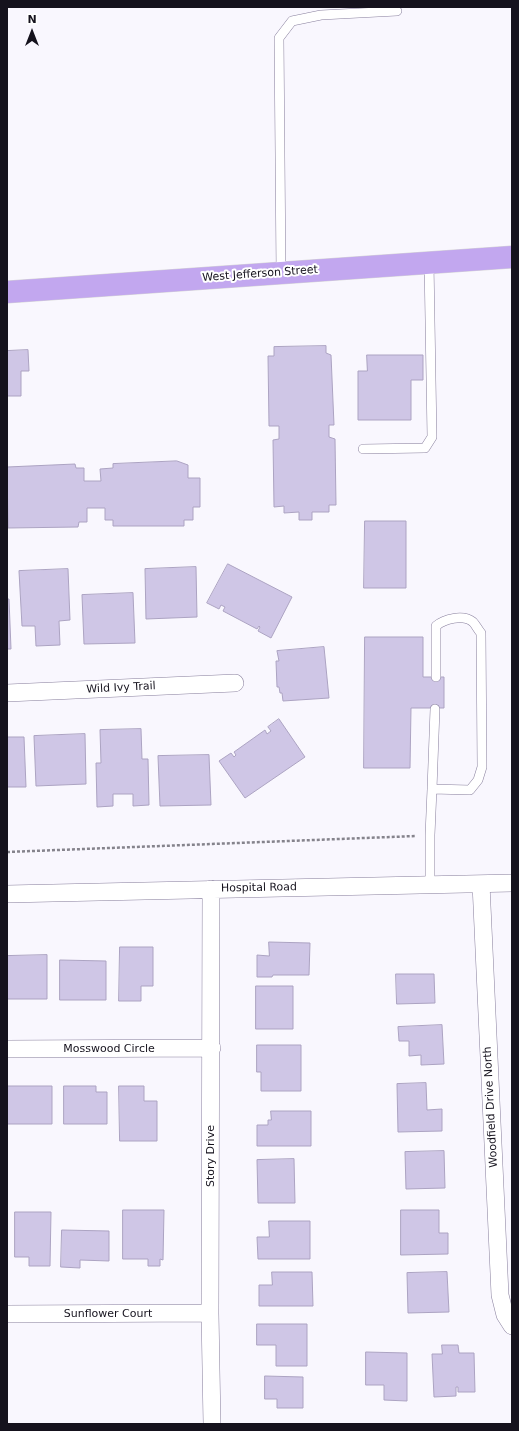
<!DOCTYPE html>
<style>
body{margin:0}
#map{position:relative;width:519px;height:1431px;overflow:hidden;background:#f9f7fe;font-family:"DejaVu Sans",sans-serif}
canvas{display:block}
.frame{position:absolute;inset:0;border:8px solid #15121d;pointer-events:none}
.north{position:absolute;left:12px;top:12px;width:40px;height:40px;-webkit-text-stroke:3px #fff;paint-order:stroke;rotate:0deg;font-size:11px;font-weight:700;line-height:16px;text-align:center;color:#15121d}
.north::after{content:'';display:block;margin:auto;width:14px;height:18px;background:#15121d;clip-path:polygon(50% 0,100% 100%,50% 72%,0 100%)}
</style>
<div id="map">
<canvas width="519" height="1431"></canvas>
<div class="frame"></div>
<div class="north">N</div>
</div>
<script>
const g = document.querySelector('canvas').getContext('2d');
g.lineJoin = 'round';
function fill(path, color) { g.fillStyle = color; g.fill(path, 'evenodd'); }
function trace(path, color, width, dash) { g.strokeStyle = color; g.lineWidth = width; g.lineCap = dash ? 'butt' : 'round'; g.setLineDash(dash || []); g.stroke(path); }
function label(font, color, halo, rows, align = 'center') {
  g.font = font + ' "DejaVu Sans",sans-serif'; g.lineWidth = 4; g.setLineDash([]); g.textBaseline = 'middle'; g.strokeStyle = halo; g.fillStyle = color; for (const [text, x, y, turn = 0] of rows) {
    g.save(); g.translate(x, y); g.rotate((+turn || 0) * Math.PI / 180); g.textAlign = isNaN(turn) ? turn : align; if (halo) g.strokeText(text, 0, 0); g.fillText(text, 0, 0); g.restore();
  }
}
const building = new Path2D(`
 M326 346V353L331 355 334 425H329V437L335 439 336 505H329V512H312V520H299V512L284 513V506L274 507 273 440 279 439V426H269L268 356H274V347Z
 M28 350 29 371H21V396H7V351Z
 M367 355H423V380H411V420H358V371H367Z
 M177 461 188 465V478H200V507H193V520H184V526H113V520H105V508H87V522H79L78 527 8 528 7 467 75 464 76 468H84V481H101L100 469 113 468V464Z
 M365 521H406V588H364Z
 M228 564 292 597 271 638 258 631 260 627 259 626 257 629 223 611 225 607 221 605 219 609 207 603Z
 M196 567 197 617 146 619 145 569Z
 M68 569 70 620 59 621 60 645 36 646 35 626H22L19 571Z
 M133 593 135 643 84 644 82 595Z
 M7 599H9L11 649H7Z
 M365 637H423V677H444V708H411L410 768H364Z
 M324 647 329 698 283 701 282 693H280L279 687H277L276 661H279L277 651Z
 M279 719 305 757 245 798 219 761 231 753 234 757 236 755 234 752 265 730 267 734 271 731 268 727Z
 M141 729 142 759H148L149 805 133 806V794H113V806L97 807 96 763H101L100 730Z
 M85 734 86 784 36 786 34 736Z
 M7 737H24L26 787H7Z
 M209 755 211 805 160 806 158 756Z
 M269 942 310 943 309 975H273L272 977H257V955L269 956Z
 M120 947H153V986H141V1001H119Z
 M47 955V999H7V956Z
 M60 960 106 961V1000H60Z
 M396 974H434L435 1003 397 1004Z
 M256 986H293V1029H256Z
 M442 1025 444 1064 421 1065V1055L409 1056V1041H399L398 1027Z
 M257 1045H301V1091H261V1072H257Z
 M426 1083 427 1110 442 1109V1131L398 1132 397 1084Z
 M7 1086H52V1124H7Z
 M64 1086H96V1092H107V1124H64Z
 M119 1086H144V1101H157V1141H120Z
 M271 1111H311V1146H257V1125H268V1120H271Z
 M444 1151 445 1188 406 1189 405 1152Z
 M294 1159 295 1203H258L257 1160Z
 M123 1210H164L163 1260 160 1259V1266H148V1259H123Z
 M401 1210H439V1233H448V1254L401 1255Z
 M15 1212H51L50 1266H29V1257H15Z
 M269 1221H310V1259H258L257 1237H269Z
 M62 1230 109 1231V1261L80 1260V1268L61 1267Z
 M272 1272H312L313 1306H259V1285H272Z
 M447 1272 449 1312 408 1313 407 1273Z
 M257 1324H307V1366H276V1345H257Z
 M442 1345H458L459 1353H474L475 1392H458V1387H456V1396L434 1397 432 1354H442Z
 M366 1352 407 1353V1401L384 1400V1385H366Z
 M265 1376 303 1377V1408H277V1399H265Z`);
const path = new Path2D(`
 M7 852 416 836`);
const lane = new Path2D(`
 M281 273 279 38 292 21 321 15 397 11
 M363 449 425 448 432 437 429 262
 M432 789 435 709
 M430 884V835L432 789 470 790 478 780 482 767 481 633C478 630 476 625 473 622 463 614 444 619 436 626V677`);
const street = new Path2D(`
 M7 693 235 683
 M481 884 500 1295 505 1315 512 1326
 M211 889 210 1313 212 1424
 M7 894 512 883
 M7 1049 212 1048
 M7 1314 210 1313`);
const primary = new Path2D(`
 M7 292 512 257`);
const streetNames = [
 ["West Jefferson Street",260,274,-4],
 ["Wild Ivy Trail",121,688,-3],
 ["Hospital Road",259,888,-1],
 ["Mosswood Circle",109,1049],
 ["Woodfield Drive North",491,1107,-93],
 ["Story Drive",211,1156,-90],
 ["Sunflower Court",108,1314]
];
fill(building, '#cfc6e6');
trace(building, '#aca3c2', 1);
trace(lane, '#887f9d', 10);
trace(street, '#887f9d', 18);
trace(primary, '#d5d4d6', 23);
trace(path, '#85838c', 2.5, [3, 2]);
trace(lane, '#fff', 9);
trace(street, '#fff', 17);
trace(primary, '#c2a7ef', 22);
label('11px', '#15121d', '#fff', streetNames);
</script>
